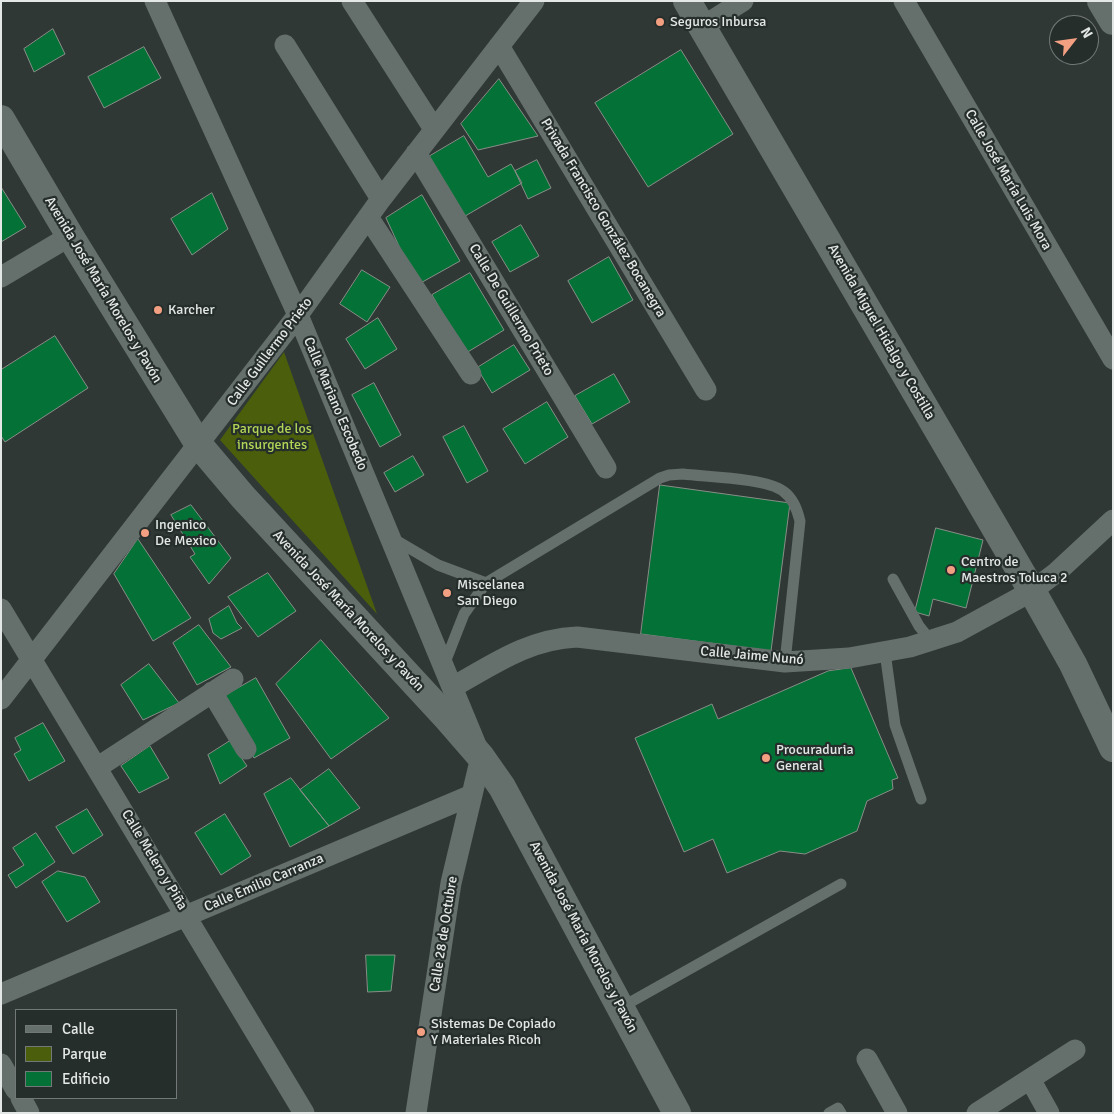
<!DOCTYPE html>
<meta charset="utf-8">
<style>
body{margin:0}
#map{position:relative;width:1114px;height:1114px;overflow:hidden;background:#303836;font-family:Signika,sans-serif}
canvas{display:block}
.frame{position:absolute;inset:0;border:2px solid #e3e8e7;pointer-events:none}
.legend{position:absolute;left:15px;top:1009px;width:162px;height:90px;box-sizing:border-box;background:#262e2c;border:1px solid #727877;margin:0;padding:6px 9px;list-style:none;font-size:15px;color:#e3e8e7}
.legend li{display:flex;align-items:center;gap:10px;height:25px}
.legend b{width:25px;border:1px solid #727877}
.north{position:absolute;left:1049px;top:15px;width:50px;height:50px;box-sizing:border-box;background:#262e2c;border:1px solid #727877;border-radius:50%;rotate:60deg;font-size:14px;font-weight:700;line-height:20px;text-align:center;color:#e3e8e7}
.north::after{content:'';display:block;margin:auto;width:18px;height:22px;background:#f3a082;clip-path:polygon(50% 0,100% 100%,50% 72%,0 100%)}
</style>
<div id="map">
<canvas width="1114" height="1114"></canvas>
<div class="frame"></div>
<ul class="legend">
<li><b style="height:6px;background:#656f6c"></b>Calle</li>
<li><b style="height:14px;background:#4a5e0c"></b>Parque</li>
<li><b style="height:14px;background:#047236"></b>Edificio</li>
</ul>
<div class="north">N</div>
</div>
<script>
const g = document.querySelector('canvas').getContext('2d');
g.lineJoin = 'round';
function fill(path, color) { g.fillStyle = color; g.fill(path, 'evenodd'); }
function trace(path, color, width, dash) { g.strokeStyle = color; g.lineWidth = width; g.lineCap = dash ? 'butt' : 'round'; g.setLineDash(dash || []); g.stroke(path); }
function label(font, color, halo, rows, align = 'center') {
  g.font = font + ' Signika,sans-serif'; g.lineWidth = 4.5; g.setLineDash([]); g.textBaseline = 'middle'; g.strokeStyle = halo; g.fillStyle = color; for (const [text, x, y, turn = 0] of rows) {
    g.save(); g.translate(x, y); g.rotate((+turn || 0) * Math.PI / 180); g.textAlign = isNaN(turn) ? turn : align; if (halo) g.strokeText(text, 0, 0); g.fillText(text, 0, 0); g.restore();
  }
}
const green = new Path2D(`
 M284 352 377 614 220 440Z`);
const building = new Path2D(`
 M53 29 65 54 34 72 24 49Z
 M144 47 161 78 104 108 88 77Z
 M681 50 733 134 648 187 595 103Z
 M499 79 538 136 478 150 461 124Z
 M464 136 488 177 511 164 522 183 460 219 425 159Z
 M537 160 551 188 528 199 515 171Z
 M1 187 26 227 1 242Z
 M212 193 228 229 192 255 171 219Z
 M422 195 460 261 417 285 386 218Z
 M521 225 539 256 510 272 492 242Z
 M609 257 633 300 592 323 568 281Z
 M362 270 390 287 367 322 340 304Z
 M470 273 504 330 466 353 432 295Z
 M378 318 397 349 365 369 346 339Z
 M55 336 88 388 5 442 1 436V370Z
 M514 345 530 370 492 393 477 368Z
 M614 374 630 402 592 424 575 396Z
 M374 383 401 435 380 447 352 395Z
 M547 402 568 437 525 464 503 429Z
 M464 426 488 471 467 483 443 437Z
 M413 456 424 475 395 492 384 473Z
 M660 485 790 503 771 651 641 634Z
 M191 505 231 558 209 584 190 557 195 554 171 515Z
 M936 528 983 540 966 608 933 599 929 616 915 612Z
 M138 539 191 618 153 641 114 574Z
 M268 573 296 611 258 637 228 597Z
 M229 606 237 623 242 628 221 639 213 633 209 619Z
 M199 625 231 667 197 685 173 643Z
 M321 640 389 718 331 759 276 684Z
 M149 664 179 703 143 720 121 685Z
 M851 668 898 778 892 780 893 789 867 801 857 831 805 854 780 851 727 873 713 839 684 852 635 738 712 704 718 719 828 671Z
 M256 678 290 738 254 758 221 698Z
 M43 723 65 761 29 781 14 754 21 750 15 738Z
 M230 741 247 766 220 784 208 755Z
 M150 746 169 778 139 793 121 766Z
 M329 769 360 808 329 826 300 790Z
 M291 778 329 826 290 847 264 794Z
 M87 809 103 835 73 854 56 827Z
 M225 814 251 856 221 875 195 833Z
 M36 833 55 862 16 888 8 875 24 865 13 848Z
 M58 871 85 877 100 902 67 922 42 882Z
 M366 955H395L391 991 368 992Z`);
const service = new Path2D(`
 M392 538 438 565 486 583
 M893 579 919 626 931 641
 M885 652 895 725 921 799
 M444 665 464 614 486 583 660 478 669 475 683 474C707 477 766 478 783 491 793 498 797 509 800 521L785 662
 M620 1008 841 884
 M829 1113 838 1108 841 1113`);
const minor = new Path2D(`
 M155 1 298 315 481 757 451 883 416 1113
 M352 1 434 129
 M904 1 1113 359
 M702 27 743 1
 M285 45 381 199
 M499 46 706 390
 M416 153 606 468
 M368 217 471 374
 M1 277 70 236
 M1 609 304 1113
 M453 687C494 664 529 639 577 637L785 662 849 658 910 647 957 632 1032 591 1057 572 1113 520
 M212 692 246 749
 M1 699 298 315 381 199 534 1
 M98 767 233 679
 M1 994 472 795
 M867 1059 897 1113
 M1 1064 16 1090
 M1030 1079 1049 1113
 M21 1098 29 1113
 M977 1113 1075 1050`);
const secondary = new Path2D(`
 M687 1 1032 591 1073 664 1113 748
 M1101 1 1113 21
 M1 119 70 236 199 445 243 497 448 719 481 757 502 787 677 1113`);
const markers = [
 [660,22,5,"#f3a082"],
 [158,310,5,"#f3a082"],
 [145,533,5,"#f3a082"],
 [951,570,5,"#f3a082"],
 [447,593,5,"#f3a082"],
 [766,758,5,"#f3a082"],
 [421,1032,5,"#f3a082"]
];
const poiNames = [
 ["Seguros Inbursa",670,22],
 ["Karcher",168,310],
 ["Ingenico",155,525],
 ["De Mexico",155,541],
 ["Centro de",961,562],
 ["Maestros Toluca 2",961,578],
 ["Miscelanea",457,585],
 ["San Diego",457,601],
 ["Procuraduria",776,750],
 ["General",776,766],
 ["Sistemas De Copiado",431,1024],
 ["Y Materiales Ricoh",431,1040]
];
const streetNames = [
 ["Calle José María Luis Mora",1008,180,60],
 ["Privada Francisco González Bocanegra",603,218,59],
 ["Avenida José María Morelos y Pavón",103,290,59],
 ["Calle De Guillermo Prieto",511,310,59],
 ["Avenida Miguel Hidalgo y Costilla",881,332,60],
 ["Calle Guillermo Prieto",270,352,-53],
 ["Calle Mariano Escobedo",335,404,67],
 ["Avenida José María Morelos y Pavón",348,611,47],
 ["Calle Jaime Nunó",752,656,5],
 ["Calle Melero y Piña",154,860,59],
 ["Calle Emilio Carranza",264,883,-23],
 ["Calle 28 de Octubre",444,934,-81],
 ["Avenida José María Morelos y Pavón",583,937,62]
];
const parkNames = [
 ["Parque de los",272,429],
 ["insurgentes",272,445]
];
fill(green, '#4a5e0c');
fill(building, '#047236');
trace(building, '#878e88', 1);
trace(service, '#656f6c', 11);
trace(minor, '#656f6c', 21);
trace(secondary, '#656f6c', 28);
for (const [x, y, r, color] of markers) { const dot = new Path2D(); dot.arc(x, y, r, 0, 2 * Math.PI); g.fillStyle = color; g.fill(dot); trace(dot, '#262e2c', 2); }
label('14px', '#e3e8e7', '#262e2c', poiNames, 'left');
label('14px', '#e3e8e7', '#262e2c', streetNames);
label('14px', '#b1d556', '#262e2c', parkNames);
</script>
